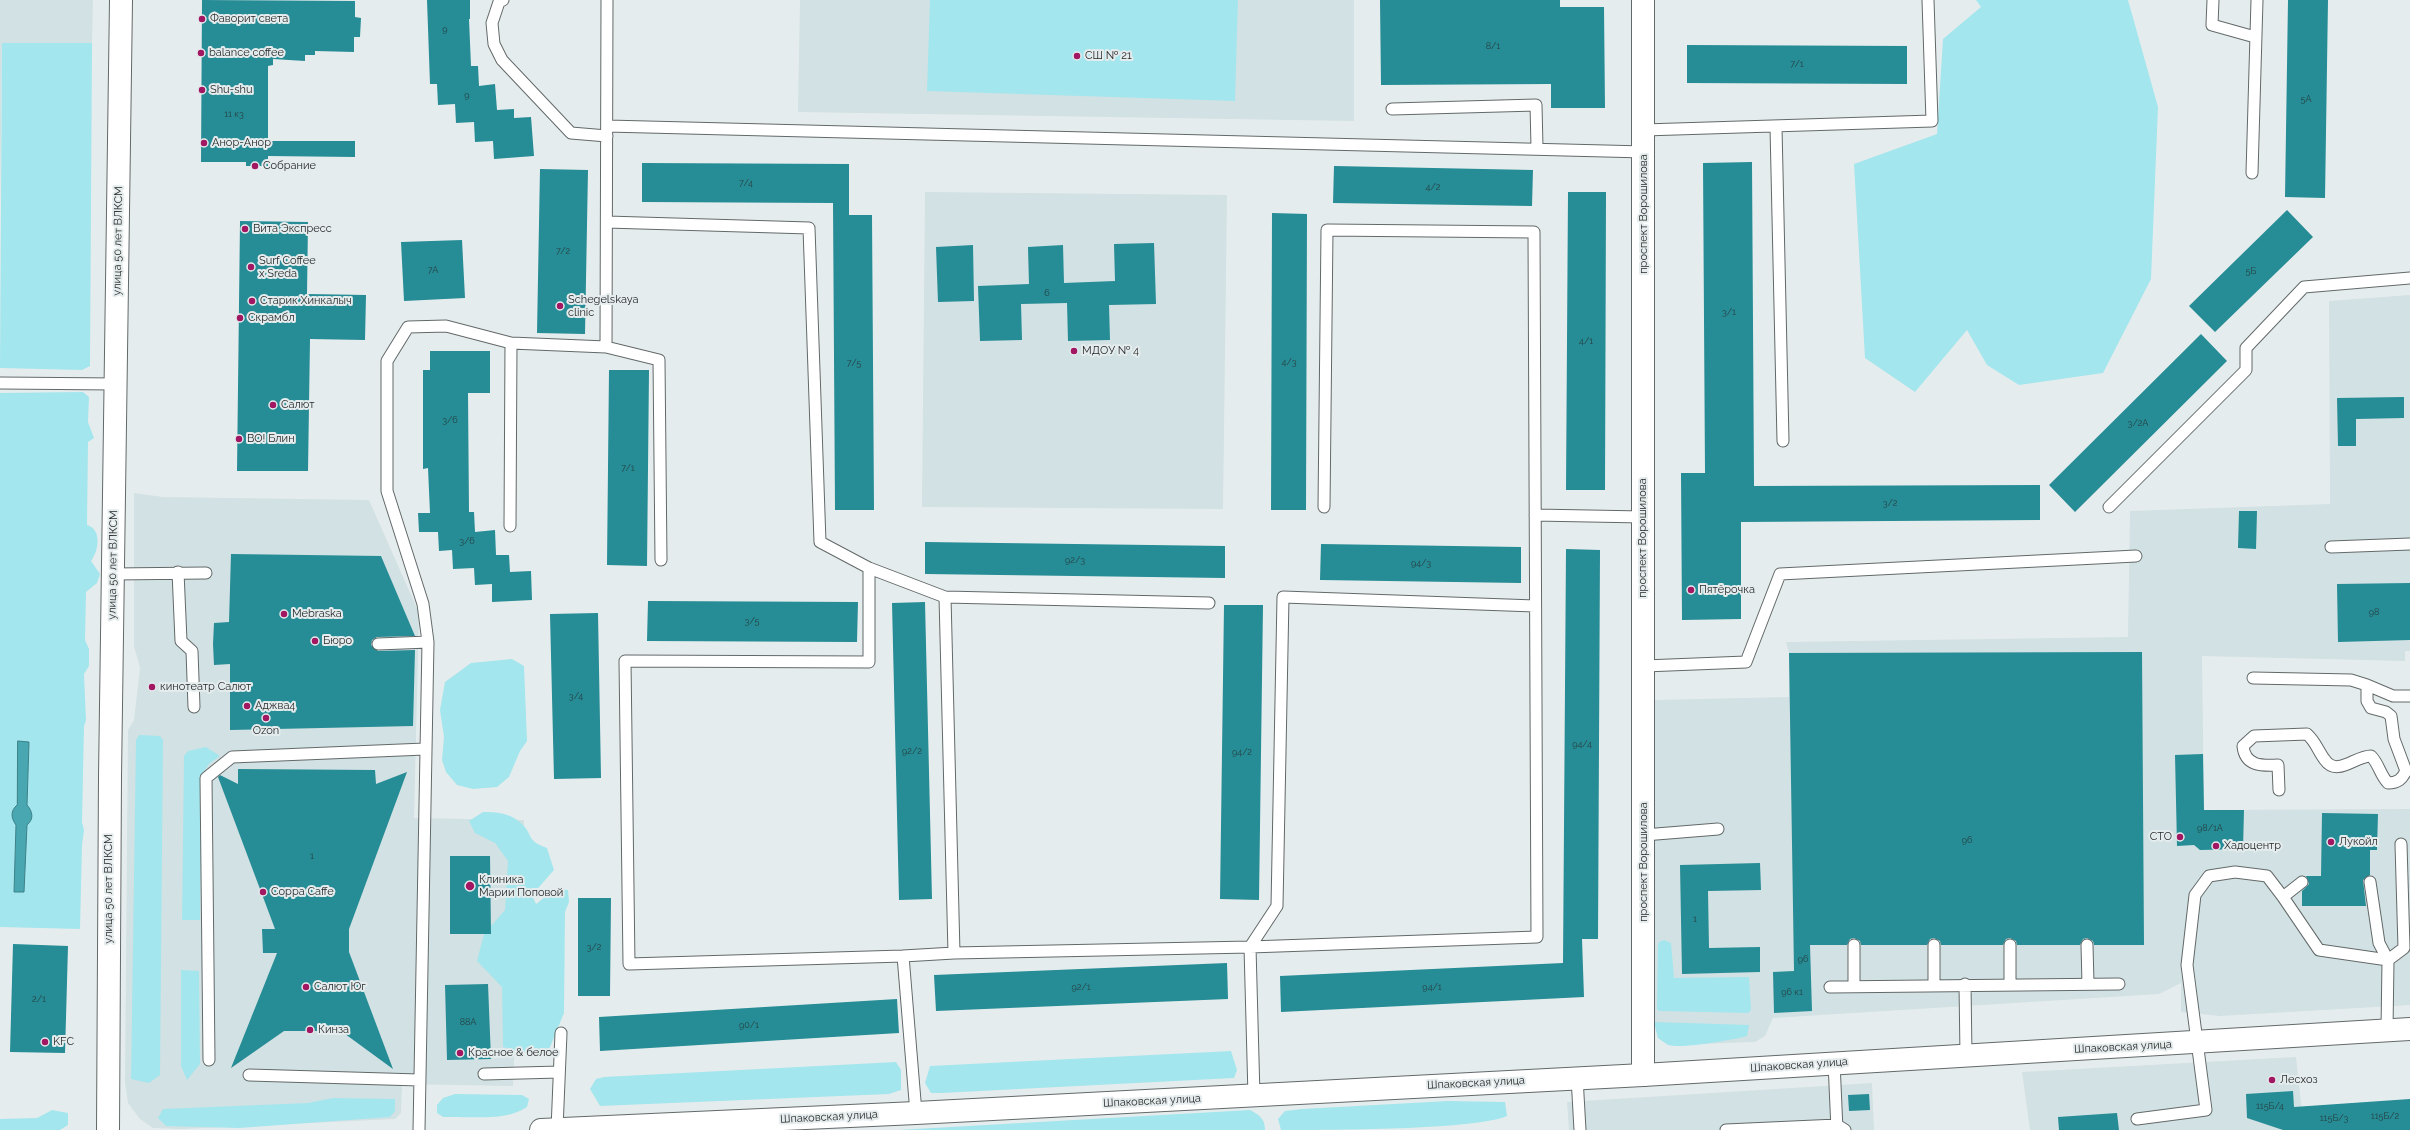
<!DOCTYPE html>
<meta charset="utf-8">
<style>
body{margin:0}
canvas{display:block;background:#e5eced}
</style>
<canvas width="2410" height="1130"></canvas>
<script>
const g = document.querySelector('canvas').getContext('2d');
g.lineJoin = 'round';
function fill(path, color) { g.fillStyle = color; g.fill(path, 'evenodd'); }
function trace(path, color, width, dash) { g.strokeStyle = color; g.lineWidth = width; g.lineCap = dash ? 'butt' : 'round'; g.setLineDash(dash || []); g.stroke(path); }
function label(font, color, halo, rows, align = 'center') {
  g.font = font + ' Raleway,sans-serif'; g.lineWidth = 4; g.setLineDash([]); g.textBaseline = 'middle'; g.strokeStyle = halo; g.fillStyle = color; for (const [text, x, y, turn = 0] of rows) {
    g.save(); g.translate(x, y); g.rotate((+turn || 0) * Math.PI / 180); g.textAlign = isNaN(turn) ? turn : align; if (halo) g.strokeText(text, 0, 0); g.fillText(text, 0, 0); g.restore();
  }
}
const built = new Path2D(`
 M0 0H93L92 43H2L0 210Z
 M800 0H1354V121L798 112Z
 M925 192 1227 195 1223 509 922 507Z
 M2410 295V651H2405V661L2202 656 2204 810 2410 809V1005L2220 1016 2181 1012V983L2159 994 1773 1018 1765 1036 1755 1042 1669 1045 1658 1038 1654 1022 1655 700 1789 697V653L1786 642 2128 637 2130 511 2330 504 2329 301Z
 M134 493 163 497 369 500 419 613 414 818 524 820 513 1086 402 1084 401 1113 395 1119 182 1129 153 1128 140 1119 128 1103 125 1083 128 730 134 720 140 668 134 646Z
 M2296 1057 2304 1130H2030L2022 1072Z
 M1872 1083 1874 1130H1569L1567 1102Z`);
const green = new Path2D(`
 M930 0H1238L1235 101 927 91Z
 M1976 0H2128L2158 107 2151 279 2103 373 2019 385 1987 365 1967 330 1915 392 1865 358 1854 164 1937 134 1943 39 1981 7Z
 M2 43H92L90 366 82 370 0 368Z
 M83 392 89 397 88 422 94 438 88 442 87 525C102 529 99 551 91 561L100 574 97 583 86 592 85 640 89 649V666L84 674 86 720 84 726 82 822 84 830 82 845 80 929 0 927V393Z
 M512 659 524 666 527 741 520 751 509 777 497 787 473 789 457 785 446 772 442 760 444 737 440 710 445 682 471 663Z
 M139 735 160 736 163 740 160 1075 149 1083 131 1079 136 740Z
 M206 747 220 756 210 763 202 774 200 920H182L184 756 188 751Z
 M483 812C497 812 510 813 521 823 534 835 525 840 547 848L554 870 532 895 536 904 555 889 568 890 569 902 565 912 564 1013 548 1052H524L503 1047 502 987 477 961 484 934 505 910 508 861 495 843 475 833 469 821Z
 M1664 940 1671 943 1674 978 1749 977 1751 1010 1748 1013 1659 1011 1657 1009 1658 946 1659 942Z
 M181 970 199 971 200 1064 187 1080 181 1066Z
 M1654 1022 1749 1025 1747 1036C1732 1040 1683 1049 1668 1045 1665 1043 1661 1040 1658 1038Z
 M1231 1051 1237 1070 1234 1078 941 1093H931L925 1083 930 1066Z
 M896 1062 901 1070V1090L889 1094 600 1106 590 1089 596 1079 604 1077Z
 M455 1094 522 1095 529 1099 527 1107C505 1122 469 1116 443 1117L437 1113V1105L443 1098Z
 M333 1098 395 1099V1111L390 1117 239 1128 166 1126 158 1118 163 1109 308 1103Z
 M1448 1101 1505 1102 1507 1116C1477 1130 1325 1130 1281 1130L1278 1119 1285 1111 1302 1109Z
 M52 1110 68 1113V1125L60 1130H0V1119L37 1118Z
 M1250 1110C1259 1115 1265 1118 1265 1130H898Z`);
const water = new Path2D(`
 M18 741 29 742 27 805C33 812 34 819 27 825L24 892H14L16 825C11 818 10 811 17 805Z`);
const building = new Path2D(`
 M202 0 355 1V17L361 18 360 37H354V52L315 51V55H305V61L273 59V65L268 66V141H355V157L268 156V166H246V162H201Z
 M427 0H470V19H469L471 66H478L479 86 495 84 497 110 514 109V118L531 117 534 156 494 159 493 141 475 142 474 122 456 123 455 104 438 105 437 84H430Z
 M1380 0H1560V7H1604L1605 108H1551V84L1381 85Z
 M2288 0H2328L2325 198 2285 197Z
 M1687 45 1907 46V84L1687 83Z
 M1752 162 1754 486 2040 485V520L1741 522V619L1682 620 1681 473H1705L1703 163Z
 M642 163 849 164V215H872L874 510H835L833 203 642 202Z
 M1334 166 1533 170 1532 206 1333 203Z
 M540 169 588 170 585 334 537 333Z
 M1568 192H1606L1605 490H1566Z
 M2287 210 2313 237 2215 332 2189 306Z
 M1272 213 1307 214 1306 510H1271Z
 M240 221 308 222 307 294 366 295 365 340 310 339 308 471H237Z
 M462 240 465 298 404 301 401 242Z
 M1154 243 1156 304 1109 305 1110 340 1068 341 1067 303 1021 304 1022 340 980 341 978 286 1029 284 1028 247 1063 245 1064 283 1115 281 1114 244Z
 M973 245 974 301 938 302 936 247Z
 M2201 334 2227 361 2075 512 2049 485Z
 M430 351H490V393H468L469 512H474L475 532 495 530 496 555H509L510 572 531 571 532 600 492 602V584L475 585 474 568 453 569 452 550 439 551 438 532H419L418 513H430L428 468 423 469V370H430Z
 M609 370H649L647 566 607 565Z
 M2404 397V418L2356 419V446H2338L2337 398Z
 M2239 511H2257L2256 549 2238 548Z
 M925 542 1225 546V578L925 574Z
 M1321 544 1521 547V583L1320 580Z
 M1566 549 1600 550 1598 939H1582L1584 997 1281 1012 1280 976 1563 963Z
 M231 554 381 556 415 636 377 637 372 640 371 645 378 651 415 650 413 726 230 730V664L214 665 213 644 214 623 229 622Z
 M2410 583V640L2338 642 2337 584Z
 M648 601 858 602 857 642 647 641Z
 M925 602 932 899 899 900 892 603Z
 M1224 605H1263L1259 900 1220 899Z
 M598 613 601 778 554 779 550 614Z
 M2142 652 2144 945H2094L2093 941 2087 938 2083 939 2080 945H2017L2016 941 2010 938 2006 939 2003 945H1941L1940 941 1934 938 1930 939 1927 945H1861L1860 941 1854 938 1850 939 1847 945H1810L1812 1011 1774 1013 1773 972 1794 971 1789 653Z
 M2203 754 2204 810H2244L2243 849 2200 850 2194 845 2177 846 2175 755Z
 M238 769 375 770 376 784 407 772 349 929V952L393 1069 341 1031H284L231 1068 277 953H263L262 929H275L218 777 220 775 238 784Z
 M2322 813 2378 814 2377 850H2370V875L2363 880 2366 906H2302V891L2309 884 2306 876H2321Z
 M450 856H490L491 934H450Z
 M1760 863 1761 890 1708 891 1709 948 1760 947V972L1682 974 1680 865Z
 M578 898H611L610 996H578Z
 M13 944 68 946 65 1053 10 1052Z
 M1227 963 1228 999 936 1011 934 975Z
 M488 984 491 1059 447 1060 445 985Z
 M897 999 899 1033 600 1051 599 1017Z
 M2293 1091 2294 1107 2410 1099V1130H2283L2247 1118 2246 1094Z
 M1869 1094 1870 1110 1849 1111 1848 1095Z
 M2117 1113 2119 1130H2059L2058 1117Z`);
const service = new Path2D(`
 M503 0 499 2 492 23 494 44 502 60 571 133 607 136
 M2213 0 2212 25 2255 37
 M1392 109 1536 105 1537 147
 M607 126 1645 152
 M1776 127 1783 441
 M1644 130 1932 121 1928 0
 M2252 173 2257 0
 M607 222 809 228 820 542 869 568 945 597
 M606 347 607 0
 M0 383 116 384
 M2109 507 2246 370V348L2304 287 2410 278
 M1535 515 1643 517
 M510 526 511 343
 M2331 547 2410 544
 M869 568V662L625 661 629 964 903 956 916 1113
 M178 572 181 641 192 651 194 707
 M113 574 206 573
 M378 644 428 642
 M1644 666 1746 662 1780 574 2136 556
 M2253 678 2351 680 2367 685
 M2279 790 2278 765C2261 766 2245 766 2243 746L2254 736 2307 734C2316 742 2318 751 2325 760 2337 777 2355 756 2371 756 2379 764 2380 775 2388 783 2398 783 2402 779 2406 771L2394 739 2391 716 2386 712 2371 708 2367 701V685L2393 696H2410
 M1644 835 1718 829
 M2370 882 2379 943 2388 960 2387 1030
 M2283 897 2319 950 2388 960 2404 948 2401 844
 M1854 945V986
 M1934 945V984
 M2010 945V984
 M2087 945 2088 984
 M954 953 945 597 1209 603
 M903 956 954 953 1250 947 1537 937 1534 232 1327 230 1324 507
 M1965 984 1966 1056
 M1830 987 2119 984
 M209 1060 206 778 232 757 425 749
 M1834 1062 1837 1130
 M484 1074 559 1072
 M249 1075 419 1080
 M1577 1077 1580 1130
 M1254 1096 1250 947 1277 906 1283 597 1535 606
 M2137 1119 2206 1110 2187 965 2195 895 2209 876 2235 872 2267 876 2283 897 2302 882
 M557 1129 561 1033
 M419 1130 428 642 423 604 387 491V361L408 327 446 326 511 343 606 347 659 360 661 560
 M1726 1130 1837 1125 1845 1130`);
const tertiary = new Path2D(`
 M1643 1075V0
 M108 1130 110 776 121 0`);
const secondary = new Path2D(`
 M541 1130 916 1113 1643 1075 2410 1029`);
const markers = [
 [202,19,4,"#a11762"],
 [201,53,4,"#a11762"],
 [1077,56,4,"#a11762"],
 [202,90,4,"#a11762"],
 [204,143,4,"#a11762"],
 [255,166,4,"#a11762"],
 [245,229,4,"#a11762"],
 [251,267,4,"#a11762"],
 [252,301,4,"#a11762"],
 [560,306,4,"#a11762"],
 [240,318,4,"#a11762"],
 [1074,351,4,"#a11762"],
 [273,405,4,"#a11762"],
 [239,439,4,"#a11762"],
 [1691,590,4,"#a11762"],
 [284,614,4,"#a11762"],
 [315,641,4,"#a11762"],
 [152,687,4,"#a11762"],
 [247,706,4,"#a11762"],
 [266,718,4,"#a11762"],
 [2180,837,4,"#a11762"],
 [2331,842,4,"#a11762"],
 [2216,846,4,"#a11762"],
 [470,886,5,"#a11762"],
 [263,892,4,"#a11762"],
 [306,987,4,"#a11762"],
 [310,1030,4,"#a11762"],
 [45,1042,4,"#a11762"],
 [460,1053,4,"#a11762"],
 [2272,1080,4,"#a11762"]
];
const numberNames = [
 ["9",445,29],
 ["8/1",1493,46],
 ["7/1",1797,64],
 ["9",467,95],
 ["5А",2306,99],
 ["11 к3",234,114],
 ["7/4",746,183],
 ["4/2",1433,187],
 ["7/2",563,251],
 ["7А",433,270],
 ["5Б",2251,271],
 ["6",1047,293],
 ["3/1",1729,312],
 ["4/1",1586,341],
 ["4/3",1289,362],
 ["7/5",854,363],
 ["3/6",450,420],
 ["3/2А",2138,423],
 ["7/1",628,468],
 ["3/2",1890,503],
 ["3/6",467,541],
 ["92/3",1075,560],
 ["94/3",1421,563],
 ["98",2374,612],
 ["3/5",752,621],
 ["3/4",576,696],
 ["94/4",1582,744],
 ["92/2",912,751],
 ["94/2",1242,752],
 ["98/1А",2210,828],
 ["96",1967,840],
 ["1",312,856],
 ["1",1695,919],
 ["3/2",594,947],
 ["96",1803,959],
 ["92/1",1081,987],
 ["94/1",1432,987],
 ["96 к1",1792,992],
 ["2/1",39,999],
 ["88А",468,1022],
 ["90/1",749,1025],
 ["115Б/4",2270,1106],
 ["115Б/2",2385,1116],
 ["115Б/3",2334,1118]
];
const poiNames = [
 ["Фаворит света",210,19],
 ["balance coffee",209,53],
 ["СШ № 21",1085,56],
 ["Shu-shu",210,90],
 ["Анор-Анор",212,143],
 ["Собрание",263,166],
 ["Вита Экспресс",253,229],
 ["Surf Coffee",259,261],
 ["x Sreda",259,274],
 ["Schegelskaya",568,300],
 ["clinic",568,313],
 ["Старик Хинкалыч",260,301],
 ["Скрамбл",248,318],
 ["МДОУ № 4",1082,351],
 ["Салют",281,405],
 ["ВО! Блин",247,439],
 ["Пятёрочка",1699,590],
 ["Mebraska",292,614],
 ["Бюро",323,641],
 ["кинотеатр Салют",160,687],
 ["Аджва4",255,706],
 ["Ozon",266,731,"center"],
 ["СТО",2172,837,"right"],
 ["Лукойл",2339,842],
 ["Хадоцентр",2224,846],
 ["Клиника",479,880],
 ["Марии Поповой",479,893],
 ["Coppa Caffe",271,892],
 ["Салют Юг",314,987],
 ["Кинза",318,1030],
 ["KFC",53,1042],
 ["Красное & белое",468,1053],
 ["Лесхоз",2280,1080]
];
const streetNames = [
 ["проспект Ворошилова",1644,214,-90],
 ["улица 50 лет ВЛКСМ",118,241,-89],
 ["проспект Ворошилова",1643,538,-90],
 ["улица 50 лет ВЛКСМ",113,565,-89],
 ["проспект Ворошилова",1644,862,-90],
 ["улица 50 лет ВЛКСМ",109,889,-90],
 ["Шпаковская улица",2123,1047,-3],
 ["Шпаковская улица",1799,1065,-4],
 ["Шпаковская улица",1476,1083,-3],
 ["Шпаковская улица",1152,1101,-3],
 ["Шпаковская улица",829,1117,-3]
];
fill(built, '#d2e1e3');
fill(green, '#a4e6ed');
fill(water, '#48a7b1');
trace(water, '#3e8188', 1);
fill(building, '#268c95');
trace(service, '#636969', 13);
trace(tertiary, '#636969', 24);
trace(secondary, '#636969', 24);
trace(service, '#fff', 11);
trace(tertiary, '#fff', 22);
trace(secondary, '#fff', 22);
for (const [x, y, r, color] of markers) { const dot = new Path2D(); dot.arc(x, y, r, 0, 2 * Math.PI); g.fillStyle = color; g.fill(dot); trace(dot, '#e5eced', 1.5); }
label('9px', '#274245', null, numberNames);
label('11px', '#27292a', '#e5eced', poiNames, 'left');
label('11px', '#27292a', '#e5eced', streetNames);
</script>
